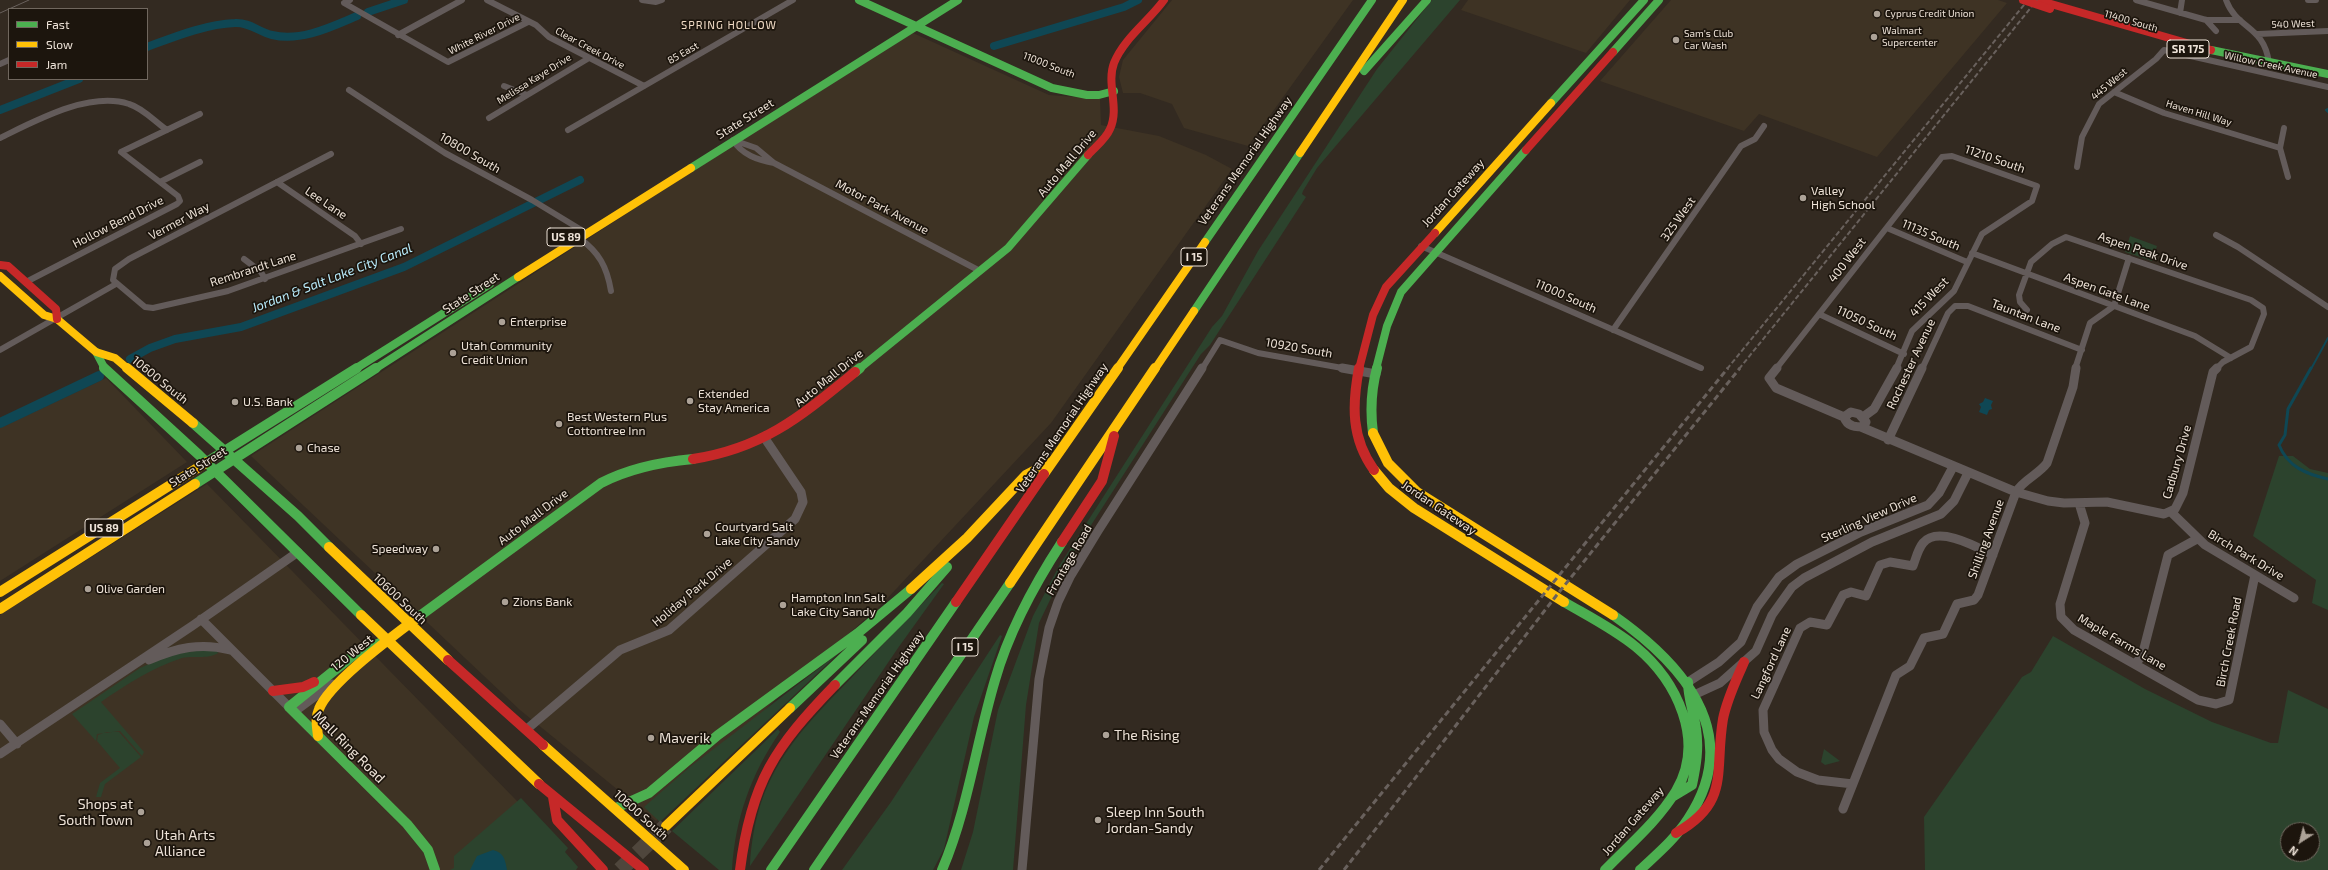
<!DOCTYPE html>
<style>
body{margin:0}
#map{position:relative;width:2328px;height:870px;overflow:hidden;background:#332a21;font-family:"Exo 2",sans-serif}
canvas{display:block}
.legend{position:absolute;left:8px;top:8px;width:140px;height:72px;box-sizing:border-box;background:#1c150d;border:1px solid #70675e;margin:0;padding:5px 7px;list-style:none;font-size:12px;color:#ede2d7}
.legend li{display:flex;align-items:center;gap:8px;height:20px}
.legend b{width:20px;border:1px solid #70675e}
.north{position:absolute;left:2280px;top:822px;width:40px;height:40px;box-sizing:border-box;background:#1c150d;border:1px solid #70675e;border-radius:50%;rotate:216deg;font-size:11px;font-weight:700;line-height:16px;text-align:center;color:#ede2d7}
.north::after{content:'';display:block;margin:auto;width:14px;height:18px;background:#aca297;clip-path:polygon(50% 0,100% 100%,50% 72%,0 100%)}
</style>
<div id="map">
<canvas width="2328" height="870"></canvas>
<ul class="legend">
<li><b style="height:5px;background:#4caf50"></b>Fast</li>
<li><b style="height:5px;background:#ffc107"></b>Slow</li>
<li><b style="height:5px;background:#c62828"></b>Jam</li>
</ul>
<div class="north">N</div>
</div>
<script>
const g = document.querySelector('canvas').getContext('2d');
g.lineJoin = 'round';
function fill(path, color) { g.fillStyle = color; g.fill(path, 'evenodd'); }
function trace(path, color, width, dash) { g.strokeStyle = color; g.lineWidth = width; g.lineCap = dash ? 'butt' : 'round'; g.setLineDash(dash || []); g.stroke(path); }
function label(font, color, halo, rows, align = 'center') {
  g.font = font + ' "Exo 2",sans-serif'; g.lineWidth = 3.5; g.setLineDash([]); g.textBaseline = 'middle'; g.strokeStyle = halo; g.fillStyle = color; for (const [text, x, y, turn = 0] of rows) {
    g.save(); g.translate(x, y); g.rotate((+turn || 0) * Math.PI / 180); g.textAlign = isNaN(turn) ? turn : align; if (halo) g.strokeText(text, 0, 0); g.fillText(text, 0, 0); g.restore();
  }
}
const commercial = new Path2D(`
 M1172 0H1353L1248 146 1184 128 1172 104 1140 93H1123L1119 77 1123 60Z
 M1468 0H1630L1586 53 1461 10Z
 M1671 0H1998L2007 3 1877 157 1759 114 1744 131 1600 81Z
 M913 33 1049 95 1100 99 1101 125 1159 136 1206 155 1232 169 1051 423 883 603 777 698 656 821 520 710 251 456 727 149Z
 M106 378 187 462 0 581V428Z
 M207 484 560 845 551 870H0V615Z`);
const green = new Path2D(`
 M1432 0H1460L1317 168 1303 191 1302 194 1306 197 1210 345 1201 354 1070 558 1039 623 1026 705 1013 870H961L973 832 998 710 1033 616 1059 566 1212 327 1222 316 1258 251 1377 69Z
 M2130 236 2157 246 2152 261 2125 252Z
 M2279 456H2293L2310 469 2328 473V610L2312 603 2316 580 2253 536Z
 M942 583 944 584 898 648 750 866C755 775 795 736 854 675 883 644 913 613 942 583Z
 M1000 635 1002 636 974 717 944 849 933 870H842L891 802Z
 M2053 636 2145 689 2212 722 2271 743H2278L2288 690 2328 709V870H1925L1924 817 2022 677 2031 672ZM2288 830H2312V854H2288Z
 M217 649 218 653C207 660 194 655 182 658 152 668 127 684 101 702L144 752 142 756 120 731 97 734 96 741 72 714 140 668 174 653Z
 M839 653 660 822 644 807 690 767Z
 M778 729 780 732C751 774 735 819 732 870H719L672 831Z
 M107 732H119L141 757 105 784 101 797H96L100 783 120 768 97 741 98 735Z
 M1824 749 1840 761 1825 765 1821 762Z
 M521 798 568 848 565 852 578 867 576 870H450L454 868V856Z`);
const water = new Path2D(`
 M1985 398 1993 401 1991 405 1992 409 1989 410 1987 415 1979 412 1981 407 1979 404 1983 402Z
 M493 850C504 853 505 859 507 870H470L477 856Z`);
const streamFar1 = new Path2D(`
 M2328 109 2326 110 2328 112
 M2311 369 2328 338`);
const stream = new Path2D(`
 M2311 368 2288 409 2285 435 2279 445C2288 467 2306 474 2328 479`);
const canalFar1 = new Path2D(`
 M368 12 404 0
 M994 46 1124 7 1138 0
 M147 47C174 37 206 24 235 23 249 22 259 32 272 35 301 42 331 27 357 16
 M0 110 79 79
 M130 359 150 348 175 339 241 327 404 267 580 180`);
const canal = new Path2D(`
 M0 423 99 376`);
const highwayTunnel = new Path2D(`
 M620 870 666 826`);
const streetFar1 = new Path2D(`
 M350 0 344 3 448 62 528 22
 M487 0 536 25 549 37 644 86
 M642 0 656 2 662 0
 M2136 0 2206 20H2240
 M2226 0C2237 30 2264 25 2269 63
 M2308 0H2316
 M2180 13 2182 0
 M2206 20 2216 31
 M2258 34 2328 31
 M398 35 462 0
 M0 64 9 60
 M504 86 527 95
 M349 90 445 153 532 200 583 231
 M2114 92 2164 113 2280 148
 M489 118 589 58
 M2284 128 2280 148 2288 177
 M568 130 793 0
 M0 138C35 121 89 91 129 104 143 108 155 122 167 130
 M733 140C742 155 758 160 774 163L980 271
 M733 140 756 148 774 163
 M331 154 129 259 115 269 113 280 145 307 153 308 228 291 401 229
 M2077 167 2082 137 2099 104 2156 59 2164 50 2328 87
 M160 182 200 162
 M277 182 355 236 361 244
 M1887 228 1967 262
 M2216 235 2238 247 2328 307
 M579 238C599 252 607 267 611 291
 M1421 246 1701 368
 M1972 253 2195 336 2231 358
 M244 259 261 272 265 279
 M26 282 177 204 180 201 178 196 121 152 200 114
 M2027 310 2020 302 2019 295 2031 262 2052 244 2066 237 2251 300 2263 308 2264 314 2251 347 2223 362 2216 369
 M1819 314 1904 354
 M1613 330 1741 146 1755 139 1764 126
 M0 350 116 284
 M1202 369 1220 340 1258 353 1348 369
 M1776 369 1942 157 1952 156 2037 186 2032 201 1982 234 1954 291 1912 331 1896 369
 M1922 369 1948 313 1955 306H1968L2082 350
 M2075 369 2090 323 2114 306 2129 258`);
const street = new Path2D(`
 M1342 368 1376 374
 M1777 368 1769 378 1776 388 1844 417
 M1851 412 1859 414 1866 422 1864 426C1855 428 1847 426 1844 417Z
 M1863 417 1874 409 1897 368
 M1861 427 2016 492 2048 501 2064 503 2107 502 2164 514 2175 509 2183 493 2213 372 2217 368
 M1888 440 1922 368
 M2079 503 2085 523 2060 604 2061 617 2074 630 2198 700 2216 704 2229 700 2255 575
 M2171 512 2205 545 2294 598
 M201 619 289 707
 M149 660C176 648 201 642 230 650
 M2135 664 2142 656 2168 555 2197 539
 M1688 682 1719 662 1741 642 1757 607 1779 577 1797 564 1861 532 1928 505 1939 493 1953 467
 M1696 694 1720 683 1756 651 1772 615 1792 587 1804 578 1872 542 1941 514 1954 501 1968 473
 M294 712 332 684
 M0 724 17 744
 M527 729 620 650 669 630 795 519 803 502 801 492 766 440
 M0 754 192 626 298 552
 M1853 784 1818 780 1797 772 1779 759 1772 750 1764 732 1763 710 1800 628 1810 622 1827 625 1843 595 1851 592 1866 596 1880 565 1890 562 1913 566C1916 558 1918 549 1923 543 1938 525 1977 547 1993 555
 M1843 809 1896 675 1910 666 1924 638 1943 634 1957 604 1974 600 1978 595 2016 492C2024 479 2038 475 2047 463L2073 387 2076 368
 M1022 870 1039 679 1049 628 1058 602 1070 577 1098 531 1202 368`);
const fastFar1 = new Path2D(`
 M859 0 1052 88 1087 95H1099L1114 91
 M2211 50 2328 74
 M1613 52 1659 0
 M1364 71 1427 0
 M1551 103 1644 0
 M691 168 958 0
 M1205 242 1372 0
 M1194 311 1300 153
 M96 352 105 369
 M355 369 490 284
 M375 369 518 277
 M859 369 1008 248 1088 155
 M1376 369 1387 326 1401 292 1526 150`);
const fast = new Path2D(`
 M104 368 199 455 361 615
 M855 372 860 368
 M193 423 298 516 329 547
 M1373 433C1370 410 1371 390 1377 368
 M207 462 357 368
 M195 484 376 368
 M1564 602C1588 616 1614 629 1636 647 1677 681 1706 741 1676 791 1657 822 1629 845 1605 870
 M1613 615C1683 664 1745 733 1688 819 1675 839 1657 854 1640 870
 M417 618 601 483C630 468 660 462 693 459
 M382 642 356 653 289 707 407 824 428 850 435 870
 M835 685 907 613 947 567
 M790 708 862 640
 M1672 797 1692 785C1696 766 1699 748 1696 729 1694 713 1688 698 1688 682
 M616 808 649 793 718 735 858 633 911 589
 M771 870 956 602
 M814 870 1010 583
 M942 870C968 809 976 744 995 680 1009 631 1034 585 1062 542`);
const slowFar1 = new Path2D(`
 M1300 153 1403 0
 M1435 233 1551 103
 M0 276 44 315 57 319 96 352 115 358 128 369
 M518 277 691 168
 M1117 369 1205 242
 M1155 369 1194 311`);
const slow = new Path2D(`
 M127 368 193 423
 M1373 433 1388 463 1417 492 1613 615
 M1374 470 1389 488 1414 508 1564 602
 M1044 474 1118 368
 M329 547 448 660
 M1010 583 1155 368
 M911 589 967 538 1026 475 1051 462
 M0 592 207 462
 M0 609 195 484
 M361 615 539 784
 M318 736C317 727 315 718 319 709 330 682 392 637 417 618
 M543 745 684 870
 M666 826 790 708`);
const jamFar1 = new Path2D(`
 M2037 0 2211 50
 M1526 150 1613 52
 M1088 155C1095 147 1106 139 1110 129 1120 108 1106 84 1114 63 1124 38 1149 21 1164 0
 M0 265 8 266 56 309 57 319
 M1359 369 1373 315 1386 287 1435 233`);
const jam = new Path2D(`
 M1359 368C1352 405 1351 438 1374 470
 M693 459C764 448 801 416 855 372
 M1062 542 1102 481 1114 436
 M956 602 1044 474
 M448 660 543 745
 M273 691 303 687 314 682
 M539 784 644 870
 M553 797 557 820 603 870
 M1676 833C1731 802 1714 772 1723 719 1727 699 1736 681 1744 662
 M740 870C751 782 775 747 835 685`);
const tram = new Path2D(`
 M0 13 29 0`);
const railFar1 = new Path2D(`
 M1727 369 2028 0
 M1739 369 2037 0`);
const rail = new Path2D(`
 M1319 870 1728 368
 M1344 870 1556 596 1740 368`);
const jamBridge = new Path2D(`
 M2023 0 2050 9`);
const markers = [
 [1877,14,4,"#aca297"],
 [1874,37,4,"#aca297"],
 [1676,40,4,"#aca297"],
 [1803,198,4,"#aca297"],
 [502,322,4,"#aca297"],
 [453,353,4,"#aca297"],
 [690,401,4,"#aca297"],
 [235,402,4,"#aca297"],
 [559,424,4,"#aca297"],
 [299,448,4,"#aca297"],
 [707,534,4,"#aca297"],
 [436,549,4,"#aca297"],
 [88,589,4,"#aca297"],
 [505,602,4,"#aca297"],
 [783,605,4,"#aca297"],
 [1106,735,4,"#aca297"],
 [651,738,4,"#aca297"],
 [141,812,4,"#aca297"],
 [1098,820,4,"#aca297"],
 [147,843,4,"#aca297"]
];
const farPoinames = [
 ["Cyprus Credit Union",1885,14],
 ["Walmart",1882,31],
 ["Supercenter",1882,43],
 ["Sam's Club",1684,34],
 ["Car Wash",1684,46]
];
const farStreetnames = [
 ["11400 South",2131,21,16],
 ["540 West",2293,24,-2],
 ["White River Drive",484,34,-27],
 ["Clear Creek Drive",590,48,28],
 ["85 East",683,53,-30],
 ["11000 South",1049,65,21],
 ["Willow Creek Avenue",2271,65,12],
 ["Melissa Kaye Drive",534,79,-32],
 ["445 West",2109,84,-40],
 ["Haven Hill Way",2199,113,17]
];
const farNeighbourhoodnames = [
 ["SPRING HOLLOW",729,25]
];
const shields = [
 [2188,49,42],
 [566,237,38],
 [1194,257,26],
 [104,528,38],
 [965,647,26]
];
const shieldNames = [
 ["SR 175",2188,49],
 ["US 89",566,237],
 ["I 15",1194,257],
 ["US 89",104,528],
 ["I 15",965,647]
];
const streetNames = [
 ["State Street",745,119,-32],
 ["10800 South",470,153,30],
 ["11210 South",1995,159,19],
 ["Veterans Memorial Highway",1245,161,-55],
 ["Auto Mall Drive",1067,163,-50],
 ["Jordan Gateway",1453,193,-48],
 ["Lee Lane",326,203,34],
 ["Motor Park Avenue",882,207,28],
 ["325 West",1678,219,-55],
 ["Vermer Way",179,221,-28],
 ["Hollow Bend Drive",118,222,-27],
 ["11135 South",1931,235,23],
 ["Aspen Peak Drive",2143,251,19],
 ["400 West",1847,260,-52],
 ["Rembrandt Lane",253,269,-18],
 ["Aspen Gate Lane",2107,292,20],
 ["State Street",471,293,-33],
 ["11000 South",1566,296,24],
 ["415 West",1929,297,-46],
 ["Tauntan Lane",2026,316,21],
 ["11050 South",1867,323,25],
 ["10920 South",1299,348,10],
 ["Rochester Avenue",1911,364,-65],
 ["Auto Mall Drive",829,378,-39],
 ["10600 South",160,380,39],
 ["Veterans Memorial Highway",1062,428,-56],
 ["Cadbury Drive",2177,462,-74],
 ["State Street",198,467,-32],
 ["Jordan Gateway",1439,508,34],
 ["Auto Mall Drive",533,517,-37],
 ["Sterling View Drive",1869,518,-24],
 ["Shilling Avenue",1986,539,-70],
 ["Birch Park Drive",2246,555,31],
 ["Frontage Road",1069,560,-60],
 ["Holiday Park Drive",692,592,-40],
 ["10600 South",400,599,43],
 ["Maple Farms Lane",2122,642,30],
 ["Birch Creek Road",2229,642,-79],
 ["120 West",352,653,-39],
 ["Langford Lane",1771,663,-65],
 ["Veterans Memorial Highway",877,695,-55],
 ["10600 South",641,815,42],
 ["Jordan Gateway",1633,821,-49]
];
const poiNames = [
 ["Valley",1811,191],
 ["High School",1811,205],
 ["Enterprise",510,322],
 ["Utah Community",461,346],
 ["Credit Union",461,360],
 ["Extended",698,394],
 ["Stay America",698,408],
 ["U.S. Bank",243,402],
 ["Best Western Plus",567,417],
 ["Cottontree Inn",567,431],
 ["Chase",307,448],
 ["Courtyard Salt",715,527],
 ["Lake City Sandy",715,541],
 ["Speedway",428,549,"right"],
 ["Olive Garden",96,589],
 ["Hampton Inn Salt",791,598],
 ["Lake City Sandy",791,612],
 ["Zions Bank",513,602]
];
const waterNames = [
 ["Jordan & Salt Lake City Canal",332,278,-21]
];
const nearPoinames = [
 ["The Rising",1114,735],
 ["Maverik",659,738],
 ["Shops at",133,804,"right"],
 ["South Town",133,820,"right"],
 ["Sleep Inn South",1106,812],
 ["Jordan-Sandy",1106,828],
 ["Utah Arts",155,835],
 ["Alliance",155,851]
];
const nearStreetnames = [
 ["Mall Ring Road",349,747,45]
];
fill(commercial, '#3e3324');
fill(green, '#2c432d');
fill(water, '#0f4754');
trace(streamFar1, '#0f4754', 2);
trace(stream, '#0f4754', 3);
trace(canalFar1, '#0f4754', 8);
trace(canal, '#0f4754', 10);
trace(highwayTunnel, '#4f463c', 16, [16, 8]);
trace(streetFar1, '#635b5a', 6);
trace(street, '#635b5a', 9);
trace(fastFar1, '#4caf50', 8);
trace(fast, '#4caf50', 10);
trace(slowFar1, '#ffc107', 8);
trace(slow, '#ffc107', 10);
trace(jamFar1, '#c62828', 8);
trace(jam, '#c62828', 10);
trace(tram, '#69615d', 1);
trace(railFar1, '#69615d', 2, [5, 2.5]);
trace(rail, '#69615d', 3, [6, 3.5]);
trace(jamBridge, '#c62828', 8);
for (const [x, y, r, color] of markers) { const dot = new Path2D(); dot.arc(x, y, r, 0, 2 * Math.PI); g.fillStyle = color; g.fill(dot); trace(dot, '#1c150d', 1.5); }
label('10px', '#ede2d7', '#1c150d', farPoinames, 'left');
label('10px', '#ede2d7', '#1c150d', farStreetnames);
g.letterSpacing = '1px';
label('11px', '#f1dbc5', '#1c150d', farNeighbourhoodnames);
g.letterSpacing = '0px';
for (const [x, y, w] of shields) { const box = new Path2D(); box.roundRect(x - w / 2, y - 9, w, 18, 3); g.fillStyle = '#1c150d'; g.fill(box); trace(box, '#ede2d7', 1); }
label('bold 11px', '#ede2d7', null, shieldNames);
label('12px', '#ede2d7', '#1c150d', streetNames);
label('12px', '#ede2d7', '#1c150d', poiNames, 'left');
label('italic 13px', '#b9ecfc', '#1c150d', waterNames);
label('14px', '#ede2d7', '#1c150d', nearPoinames, 'left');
label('14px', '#ede2d7', '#1c150d', nearStreetnames);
</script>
